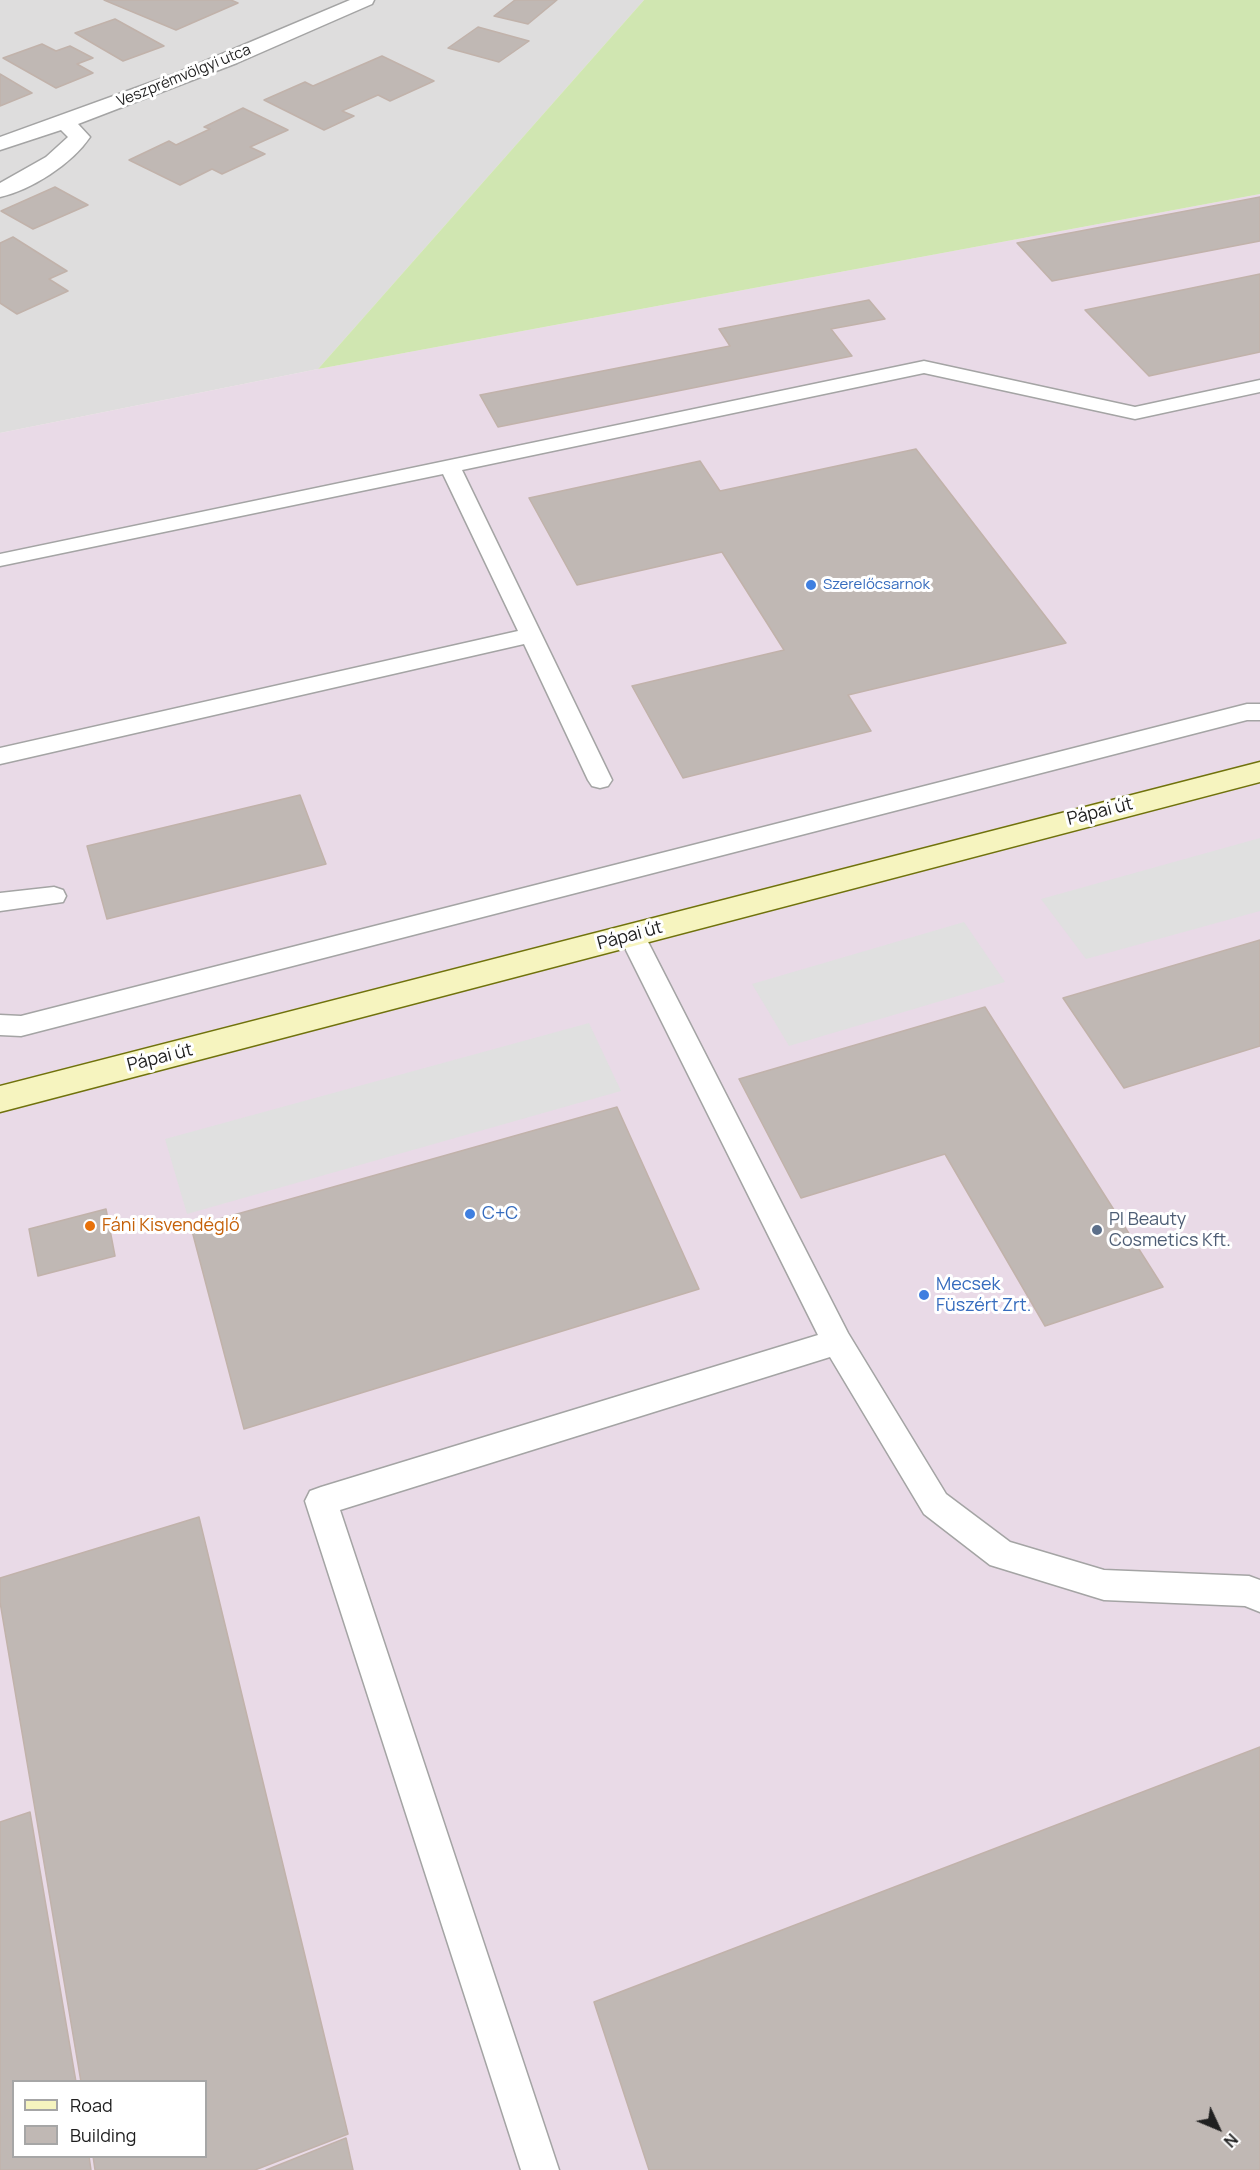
<!DOCTYPE html>
<meta charset="utf-8">
<style>
body{margin:0}
#map{position:relative;width:1260px;height:2170px;overflow:hidden;background:#f0ece7;font-family:Manrope,sans-serif}
canvas{display:block}
.legend{position:absolute;left:12px;top:2080px;width:195px;height:78px;box-sizing:border-box;background:#fff;border:2px solid #a6a6a6;margin:0;padding:8px 10px;list-style:none;font-size:18px;color:#202020}
.legend li{display:flex;align-items:center;gap:12px;height:30px}
.legend b{width:30px;border:2px solid #a6a6a6}
.north{position:absolute;left:1188px;top:2098px;width:60px;height:60px;-webkit-text-stroke:4px #fff;paint-order:stroke;rotate:134deg;font-size:16px;font-weight:700;line-height:24px;text-align:center;color:#202020}
.north::after{content:'';display:block;margin:auto;width:21px;height:27px;background:#202020;clip-path:polygon(50% 0,100% 100%,50% 72%,0 100%)}
</style>
<div id="map">
<canvas width="1260" height="2170"></canvas>
<ul class="legend">
<li><b style="height:8px;background:#f6f4bf"></b>Road</li>
<li><b style="height:16px;background:#c0b8b4"></b>Building</li>
</ul>
<div class="north">N</div>
</div>
<script>
const g = document.querySelector('canvas').getContext('2d');
g.lineJoin = 'round';
function fill(path, color) { g.fillStyle = color; g.fill(path, 'evenodd'); }
function trace(path, color, width, dash) { g.strokeStyle = color; g.lineWidth = width; g.lineCap = dash ? 'butt' : 'round'; g.setLineDash(dash || []); g.stroke(path); }
function label(font, color, halo, rows, align = 'center') {
  g.font = font + ' Manrope,sans-serif'; g.lineWidth = 6; g.setLineDash([]); g.textBaseline = 'middle'; g.strokeStyle = halo; g.fillStyle = color; for (const [text, x, y, turn = 0] of rows) {
    g.save(); g.translate(x, y); g.rotate((+turn || 0) * Math.PI / 180); g.textAlign = isNaN(turn) ? turn : align; if (halo) g.strokeText(text, 0, 0); g.fillText(text, 0, 0); g.restore();
  }
}
const residential = new Path2D(`
 M0 0H644L318 369 0 433Z`);
const industrial = new Path2D(`
 M1260 194V2170H0V433L318 369ZM14 2082H206V2156H14Z`);
const grass = new Path2D(`
 M644 0H1260V194L318 369Z`);
const parking = new Path2D(`
 M1260 838V911L1086 959 1041 899Z
 M964 922 1005 982 789 1046 752 984Z
 M589 1023 621 1091 187 1214 165 1139Z`);
const building = new Path2D(`
 M104 0H231L238 3 176 30Z
 M515 0H557L528 24 494 16Z
 M115 19 164 46 123 61 75 33Z
 M478 27 529 41 499 62 448 48Z
 M42 44 56 51 70 46 93 58 77 64 93 73 56 88 3 58Z
 M382 56 434 81 390 101 378 95 342 111 354 116 324 130 264 100 305 82 313 86Z
 M0 74 32 93 0 106Z
 M243 108 288 130 250 147 265 154 222 174 212 169 180 185 129 160 169 141 176 145 210 129 204 127Z
 M55 187 88 205 33 229 1 211Z
 M1260 197V241L1052 281 1017 243Z
 M13 237 67 271 49 279 68 291 17 314 0 303V243Z
 M1260 274V352L1149 376 1085 310Z
 M869 300 885 319 831 329 852 356 498 427 480 395 730 346 719 329Z
 M916 449 1066 643 848 695 871 731 683 778 632 686 784 650 722 552 577 585 529 498 700 461 720 491Z
 M300 795 326 864 107 919 87 846Z
 M1260 940V1046L1124 1088 1063 998Z
 M985 1007 1163 1287 1045 1326 945 1154 801 1198 739 1079Z
 M617 1107 699 1289 244 1429 191 1227Z
 M106 1209 115 1256 38 1276 29 1229Z
 M199 1517 348 2134 255 2170H95L93 2156H206V2082H81L0 1602V1578Z
 M1260 1747V2170H649L594 2002Z
 M30 1812 76 2082H14V2156H89L91 2170H0V1822Z
 M346 2138 353 2170H266Z`);
const lane = new Path2D(`
 M924 361 1135 407 1260 380V392L1135 419 924 373 462 470 612 780 608 786 600 788 592 786 588 780 524 644 0 764V748L518 631 443 474 0 566V554Z
 M1247 704H1260V720H1247L21 1036 0 1035V1015L21 1016Z
 M54 887 63 890 66 896 63 902 0 911V893Z
 M632 927 641 929 645 936 848 1333 946 1494 1010 1542 1104 1570 1249 1576 1260 1580V1612L1245 1606 1104 1600 990 1565 924 1514 830 1357 340 1510 559 2170H521L305 1501 310 1491 321 1487 818 1335 619 936 623 929Z`);
const street = new Path2D(`
 M350 0H374L372 4 237 63 78 124 90 137C72 164 31 190 0 197V183L46 157 68 137 61 130 0 150V137L177 73Z`);
const secondary = new Path2D(`
 M1260 762V782L0 1112V1086Z`);
const markers = [
 [811,585,6,"#3f7fe0"],
 [470,1214,6,"#3f7fe0"],
 [90,1226,6,"#e8710a"],
 [1097,1230,6,"#5c6f8a"],
 [924,1295,6,"#3f7fe0"]
];
const farStreetnames = [
 ["Veszprémvölgyi utca",184,76,-22]
];
const farShopnames = [
 ["Szerelőcsarnok",823,585]
];
const streetNames = [
 ["Pápai út",1100,812,-14],
 ["Pápai út",630,936,-15],
 ["Pápai út",160,1058,-14]
];
const shopNames = [
 ["C+C",482,1214],
 ["Mecsek",936,1285],
 ["Füszért Zrt.",936,1306]
];
const serviceNames = [
 ["Pl Beauty",1109,1220],
 ["Cosmetics Kft.",1109,1241]
];
const foodNames = [
 ["Fáni Kisvendéglő",102,1226]
];
fill(residential, '#dedddd');
fill(industrial, '#e9dae7');
fill(grass, '#d0e6b1');
fill(parking, '#e0e0e0');
fill(building, '#c0b8b4');
trace(building, '#c1b2aa', 1.5);
trace(lane, '#a4a4a4', 3);
trace(street, '#a4a4a4', 3);
trace(secondary, '#70720c', 3);
fill(lane, '#fff');
fill(street, '#fff');
fill(secondary, '#f6f4bf');
for (const [x, y, r, color] of markers) { const dot = new Path2D(); dot.arc(x, y, r, 0, 2 * Math.PI); g.fillStyle = color; g.fill(dot); trace(dot, '#fff', 2); }
label('15px', '#202020', '#fff', farStreetnames);
label('15px', '#366cbe', '#fff', farShopnames, 'left');
label('18px', '#202020', '#fff', streetNames);
label('18px', '#366cbe', '#fff', shopNames, 'left');
label('18px', '#4e5e75', '#fff', serviceNames, 'left');
label('18px', '#c56008', '#fff', foodNames, 'left');
</script>
